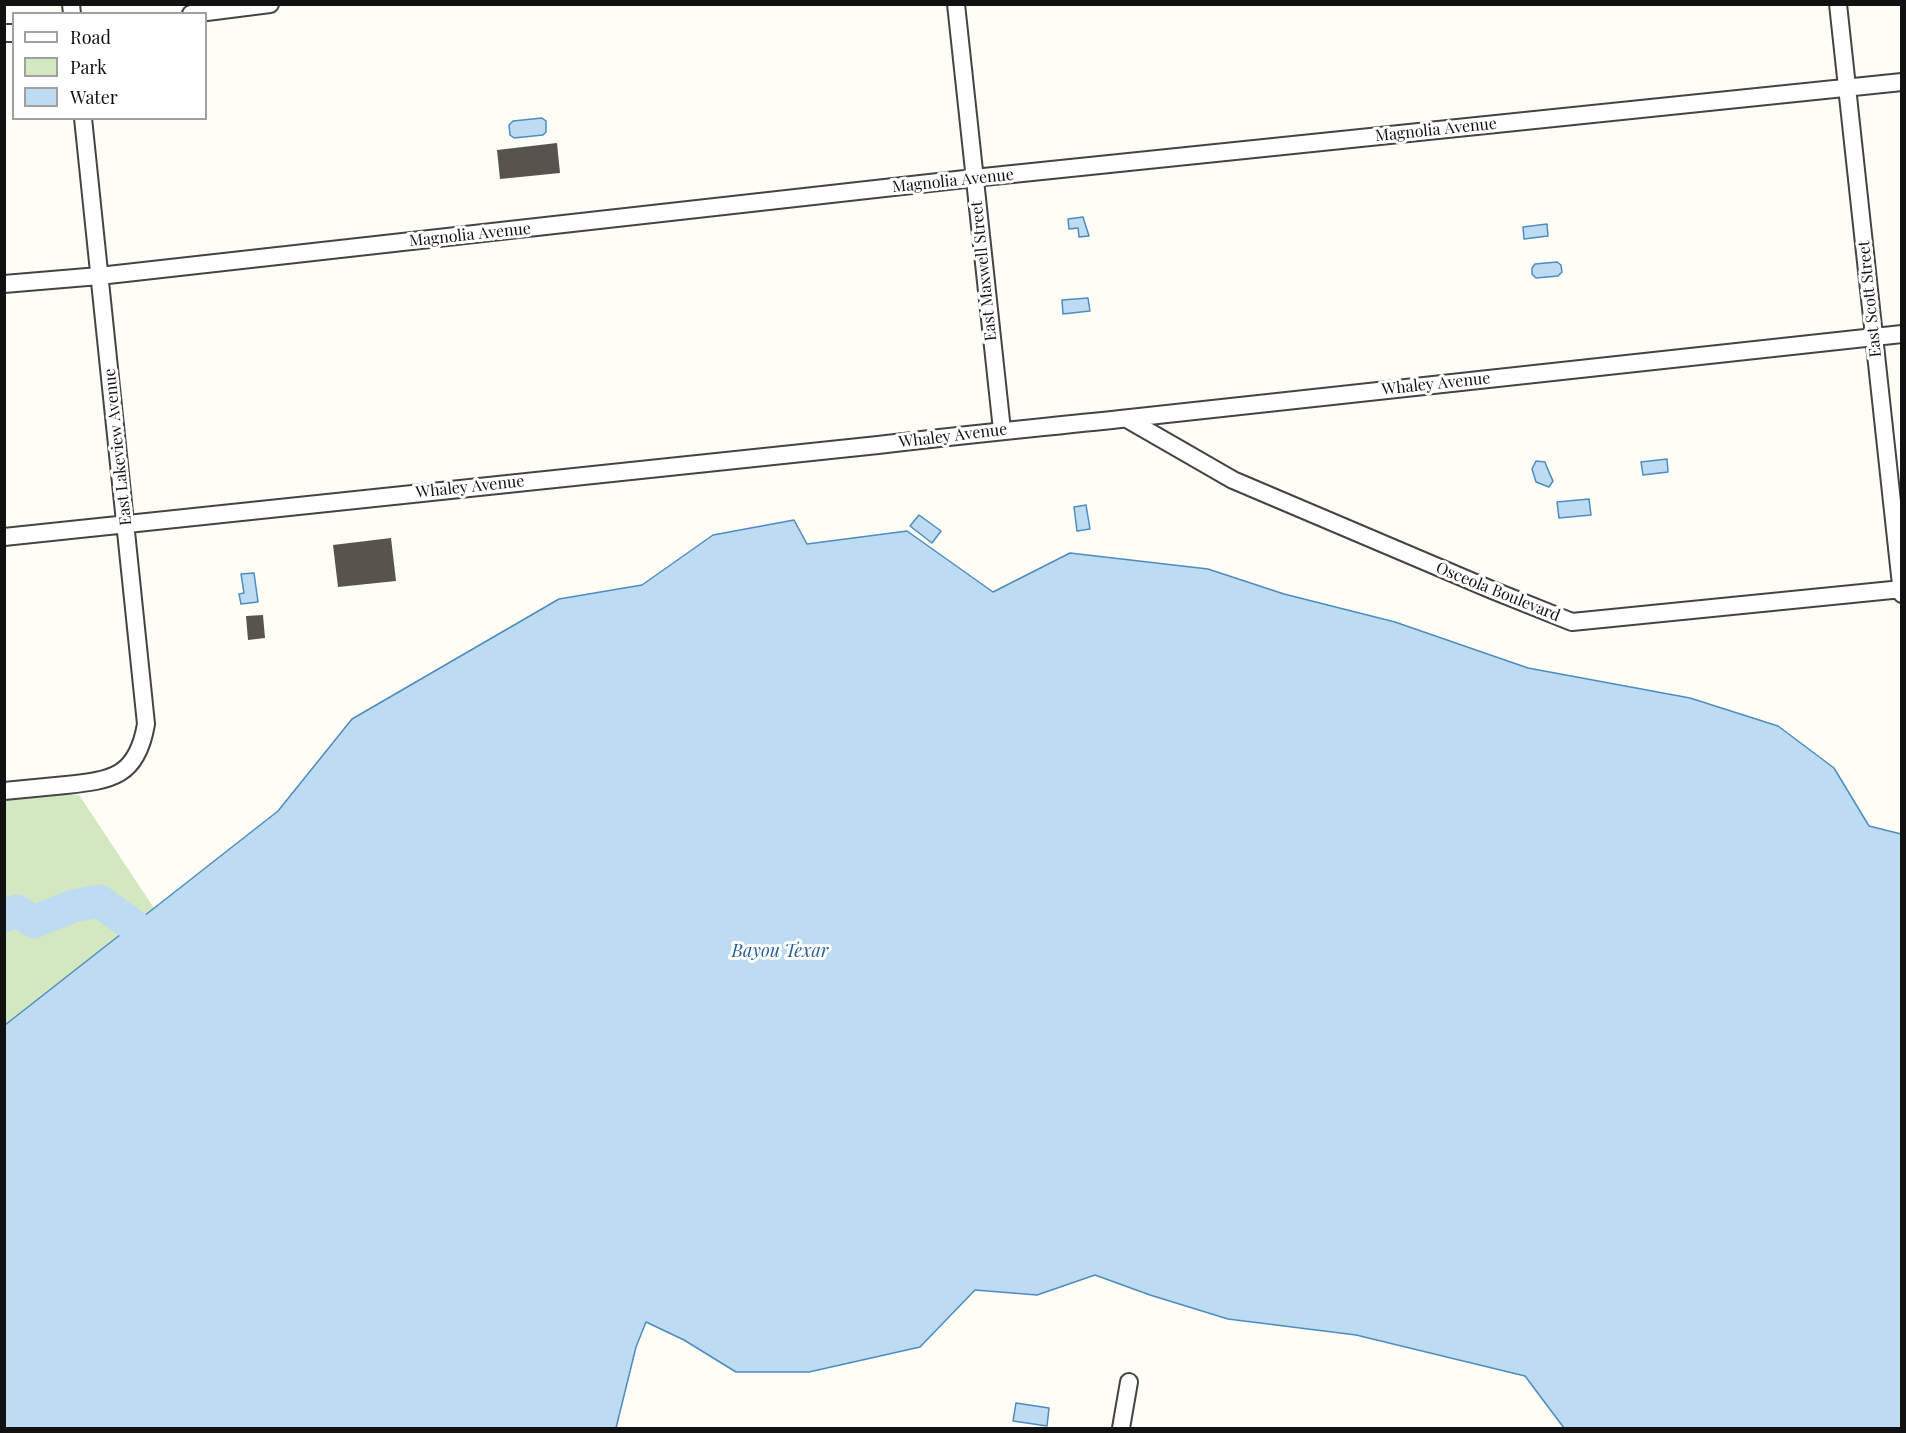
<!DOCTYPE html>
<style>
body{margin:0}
#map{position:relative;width:1906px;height:1433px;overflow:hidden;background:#fefdf6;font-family:"Playfair Display",serif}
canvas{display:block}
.frame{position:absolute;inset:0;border:6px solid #111;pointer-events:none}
.legend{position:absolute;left:12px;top:12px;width:195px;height:108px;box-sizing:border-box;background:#fff;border:2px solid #a0a0a0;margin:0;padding:8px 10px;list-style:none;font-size:18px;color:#111}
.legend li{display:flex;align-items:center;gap:12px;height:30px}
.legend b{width:30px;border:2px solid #a0a0a0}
</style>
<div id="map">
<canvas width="1906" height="1433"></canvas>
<div class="frame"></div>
<ul class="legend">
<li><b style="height:8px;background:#fff"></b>Road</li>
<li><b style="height:16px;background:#d3e7c1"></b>Park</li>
<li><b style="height:16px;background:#bedcf1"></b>Water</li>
</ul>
</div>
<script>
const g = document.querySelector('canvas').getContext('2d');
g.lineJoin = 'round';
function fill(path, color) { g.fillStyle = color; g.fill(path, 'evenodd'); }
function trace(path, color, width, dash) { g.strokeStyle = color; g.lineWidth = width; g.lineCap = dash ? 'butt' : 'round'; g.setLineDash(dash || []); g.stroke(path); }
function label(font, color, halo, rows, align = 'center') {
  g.font = font + ' "Playfair Display",serif'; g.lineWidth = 6; g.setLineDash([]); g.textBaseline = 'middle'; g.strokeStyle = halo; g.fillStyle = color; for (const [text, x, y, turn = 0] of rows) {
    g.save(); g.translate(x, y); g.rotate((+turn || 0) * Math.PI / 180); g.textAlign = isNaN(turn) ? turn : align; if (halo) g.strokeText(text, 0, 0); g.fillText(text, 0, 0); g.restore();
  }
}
const green = new Path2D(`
 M66 794 79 795 154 908 5 1025V797Z`);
const water = new Path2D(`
 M542 118 546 121V132L543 135 514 138 510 135 509 125 513 121Z
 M1083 217 1089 236 1079 237 1078 228 1069 229 1068 219Z
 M1547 224 1548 236 1524 239 1523 227Z
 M1557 262 1561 265 1562 272 1558 276 1536 278 1532 274V268L1535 264Z
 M1088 298 1090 311 1063 314 1062 300Z
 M1667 459 1668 472 1643 475 1641 462Z
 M1536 461 1545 462C1545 463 1552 479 1553 481L1549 487 1536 482 1532 469Z
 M1589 499 1591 515 1559 518 1557 502Z
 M1086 505 1090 529 1077 531 1074 507Z
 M919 515 941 531 932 543 910 526Z
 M794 520 807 544 907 531 993 592 1070 553 1208 569 1284 594 1395 622 1528 668 1690 698 1778 726 1834 768 1869 826 1901 834V1428H1564L1525 1376 1356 1335 1228 1319 1150 1295 1095 1275 1037 1295 975 1290 920 1347 809 1372H736L684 1340 646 1322 636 1347 616 1428H5V1025L278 811 352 719 559 599 642 585 713 535Z
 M254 573 258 602 241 604 239 594 244 593 241 574Z
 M1016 1403 1049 1408 1047 1426 1013 1421Z`);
const river = new Path2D(`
 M4 916 17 911 34 922 73 906 99 901 133 925`);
const building = new Path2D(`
 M557 143 560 173 500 179 497 150Z
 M391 538 396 581 338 587 333 545Z
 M263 615 265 638 248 640 246 616Z`);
const street = new Path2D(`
 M71 4 72 14
 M956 4 1002 430
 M1838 4 1902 594
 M191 14 270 4
 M4 33H14
 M4 284 99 276 974 178 1902 82
 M1127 419 1233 480 1492 590 1572 622 1902 589
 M4 537 878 445C962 435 1046 427 1130 418 1387 390 1644 362 1902 334
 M4 791C25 789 45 787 66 785 112 780 137 777 146 724L83 118
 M1121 1428 1129 1382`);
const streetNames = [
 ["Magnolia Avenue",1436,130,-6],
 ["Magnolia Avenue",953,181,-6],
 ["Magnolia Avenue",470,235,-6],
 ["East Maxwell Street",984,271,-96],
 ["East Scott Street",1870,299,-96],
 ["Whaley Avenue",1436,384,-6],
 ["Whaley Avenue",953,436,-7],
 ["East Lakeview Avenue",118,447,-96],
 ["Whaley Avenue",470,487,-6],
 ["Osceola Boulevard",1498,592,22]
];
const waterNames = [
 ["Bayou Texar",780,951]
];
fill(green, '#d3e7c1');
fill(water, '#bedcf1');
trace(water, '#4c8cc2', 1.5);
trace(river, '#bedcf1', 33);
fill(building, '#59534e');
trace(street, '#444', 20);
trace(street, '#fff', 16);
label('16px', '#111', '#fff', streetNames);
label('italic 18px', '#245f99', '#fff', waterNames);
</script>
